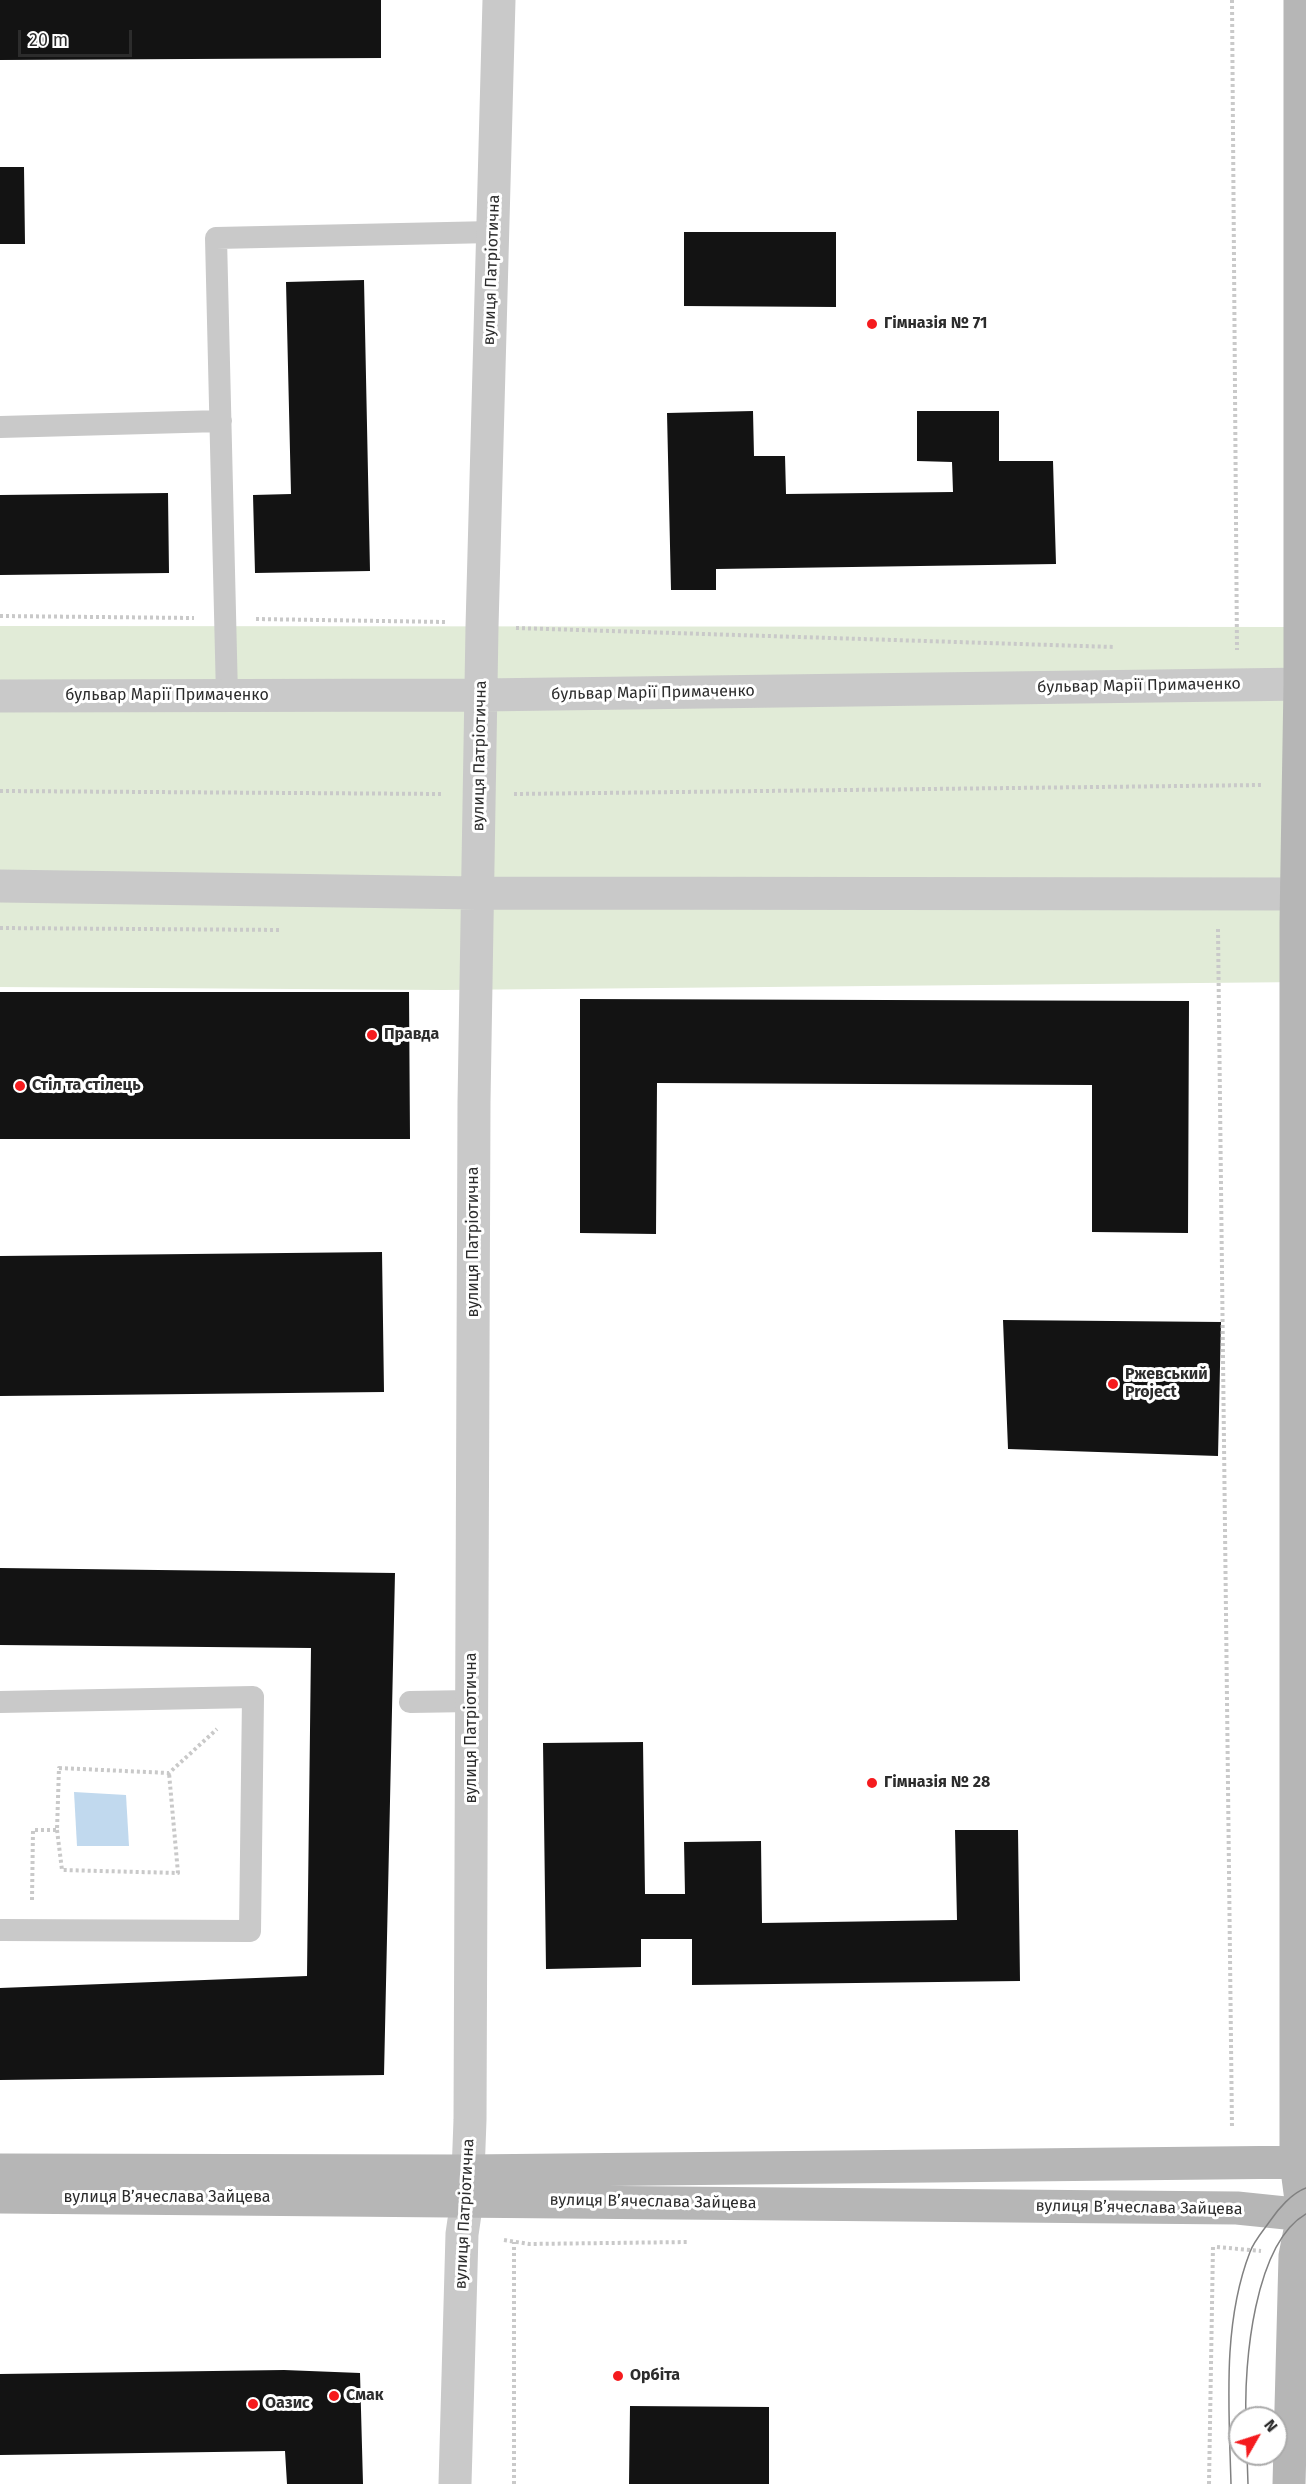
<!DOCTYPE html>
<meta charset="utf-8">
<style>
body{margin:0}
#map{position:relative;width:1306px;height:2484px;overflow:hidden;background:#fff;font-family:"Fira Sans",sans-serif}
canvas{display:block}
.north{position:absolute;left:1228px;top:2406px;width:60px;height:60px;box-sizing:border-box;background:#fff;border:2px solid #ababab;border-radius:50%;rotate:51deg;font-size:16px;font-weight:700;line-height:24px;text-align:center;color:#2c2c2c}
.north::after{content:'';display:block;margin:auto;width:21px;height:27px;background:#f51b1e;clip-path:polygon(50% 0,100% 100%,50% 72%,0 100%)}
.scale{position:absolute;left:18px;top:30px;width:114px;height:27px;box-sizing:border-box;border:3px solid #2c2c2c;border-top:0;padding-left:8px;font-size:18px;line-height:21px;white-space:nowrap;color:#2c2c2c;-webkit-text-stroke:4px #fff;paint-order:stroke}
</style>
<div id="map">
<canvas width="1306" height="2484"></canvas>
<div class="north">N</div>
<div class="scale">20 m</div>
</div>
<script>
const g = document.querySelector('canvas').getContext('2d');
g.lineJoin = 'round';
function fill(path, color) { g.fillStyle = color; g.fill(path, 'evenodd'); }
function trace(path, color, width, dash) { g.strokeStyle = color; g.lineWidth = width; g.lineCap = dash ? 'butt' : 'round'; g.setLineDash(dash || []); g.stroke(path); }
function label(font, color, halo, rows, align = 'center') {
  g.font = font + ' "Fira Sans",sans-serif'; g.lineWidth = 6; g.setLineDash([]); g.textBaseline = 'middle'; g.strokeStyle = halo; g.fillStyle = color; for (const [text, x, y, turn = 0] of rows) {
    g.save(); g.translate(x, y); g.rotate((+turn || 0) * Math.PI / 180); g.textAlign = isNaN(turn) ? turn : align; if (halo) g.strokeText(text, 0, 0); g.fillText(text, 0, 0); g.restore();
  }
}
const green = new Path2D(`
 M0 626 1306 627V982L443 990 0 987Z`);
const water = new Path2D(`
 M74 1792 126 1795 129 1846H77Z`);
const building = new Path2D(`
 M0 0H381V58L0 60Z
 M0 167H24L25 244H0Z
 M684 232H836V307L684 306Z
 M364 280 370 571 255 573 253 495 291 494 286 282Z
 M753 411 754 456H785L786 494 953 492 952 462 917 461V411H999V461H1053L1056 564 716 569V590H671L667 413Z
 M168 493 169 573 0 575V495Z
 M0 992H409L410 1139H0Z
 M580 999 1189 1001 1188 1233 1092 1232V1085L657 1083 656 1234 580 1233Z
 M382 1252 384 1392 0 1396V1256Z
 M1003 1320 1221 1322 1218 1456 1008 1449Z
 M0 1568 395 1573 384 2075 0 2080V1988L307 1976 311 1648 0 1645Z
 M643 1742 645 1894H685L684 1842 761 1841 762 1923 957 1920 955 1830H1018L1020 1981 692 1985V1939H641V1967L546 1969 543 1743Z
 M284 2370 360 2373 363 2484H287L285 2451 0 2455V2374Z
 M630 2406 769 2407V2484H629Z`);
const path = new Path2D(`
 M1232 0 1237 650
 M0 616 194 618
 M256 619 446 622
 M516 628 1114 647
 M0 791 443 794
 M514 794 1262 785
 M0 928 282 930
 M1218 929 1232 2128
 M57 1830 62 1870 178 1873 169 1773
 M32 1900 33 1830H57L59 1768 169 1773 217 1729
 M504 2240 529 2244 688 2242
 M1217 2247 1261 2251
 M514 2484V2242
 M1209 2484 1213 2246`);
const lane = new Path2D(`
 M0 427 221 421
 M227 696 216 238 493 232
 M0 1702 253 1697 250 1931 0 1930
 M410 1702 472 1701`);
const street = new Path2D(`
 M0 696 481 695 1306 684
 M0 886 477 893 1306 894
 M455 2484 462 2234 467 2200 470 2120 474 1102 482 627 499 0`);
const secondary = new Path2D(`
 M0 2170 468 2171 1306 2162
 M0 2197 1237 2208 1306 2215
 M1289 2484 1295 2256 1303 2215 1296 2162V922L1300 684V0`);
const tram = new Path2D(`
 M1246 2418C1244 2364 1254 2244 1306 2214
 M1247 2454 1248 2484
 M1231 2484C1229 2408 1222 2324 1250 2252 1254 2241 1263 2231 1270 2221 1278 2209 1292 2193 1306 2188`);
const markers = [
 [872,324,6,"#f51b1e"],
 [372,1035,6,"#f51b1e"],
 [20,1086,6,"#f51b1e"],
 [1113,1384,6,"#f51b1e"],
 [872,1783,6,"#f51b1e"],
 [618,2376,6,"#f51b1e"],
 [334,2396,6,"#f51b1e"],
 [253,2404,6,"#f51b1e"]
];
const streetNames = [
 ["вулиця Патріотична",492,270,-88],
 ["бульвар Марії Примаченко",1139,686,-1],
 ["бульвар Марії Примаченко",653,693,-1],
 ["бульвар Марії Примаченко",167,696],
 ["вулиця Патріотична",480,756,-89],
 ["вулиця Патріотична",474,1242,-90],
 ["вулиця Патріотична",472,1728,-90],
 ["вулиця Вʼячеслава Зайцева",167,2198],
 ["вулиця Вʼячеслава Зайцева",653,2202,1],
 ["вулиця Вʼячеслава Зайцева",1139,2208,1],
 ["вулиця Патріотична",465,2214,-87]
];
const poiNames = [
 ["Гімназія № 71",884,324],
 ["Правда",384,1035],
 ["Стіл та стілець",32,1086],
 ["Ржевський",1125,1375],
 ["Project",1125,1393],
 ["Гімназія № 28",884,1783],
 ["Орбіта",630,2376],
 ["Смак",346,2396],
 ["Оазис",265,2404]
];
fill(green, '#e1ebd7');
fill(water, '#c1d9ee');
fill(building, '#131313');
trace(path, '#c9c9c9', 4, [3, 3]);
trace(lane, '#c9c9c9', 22);
trace(street, '#c9c9c9', 33);
trace(secondary, '#b6b6b6', 33);
trace(tram, '#818181', 1.5);
for (const [x, y, r, color] of markers) { const dot = new Path2D(); dot.arc(x, y, r, 0, 2 * Math.PI); g.fillStyle = color; g.fill(dot); trace(dot, '#fff', 2); }
label('16px', '#2c2c2c', '#fff', streetNames);
label('bold 16px', '#2c2c2c', '#fff', poiNames, 'left');
</script>
